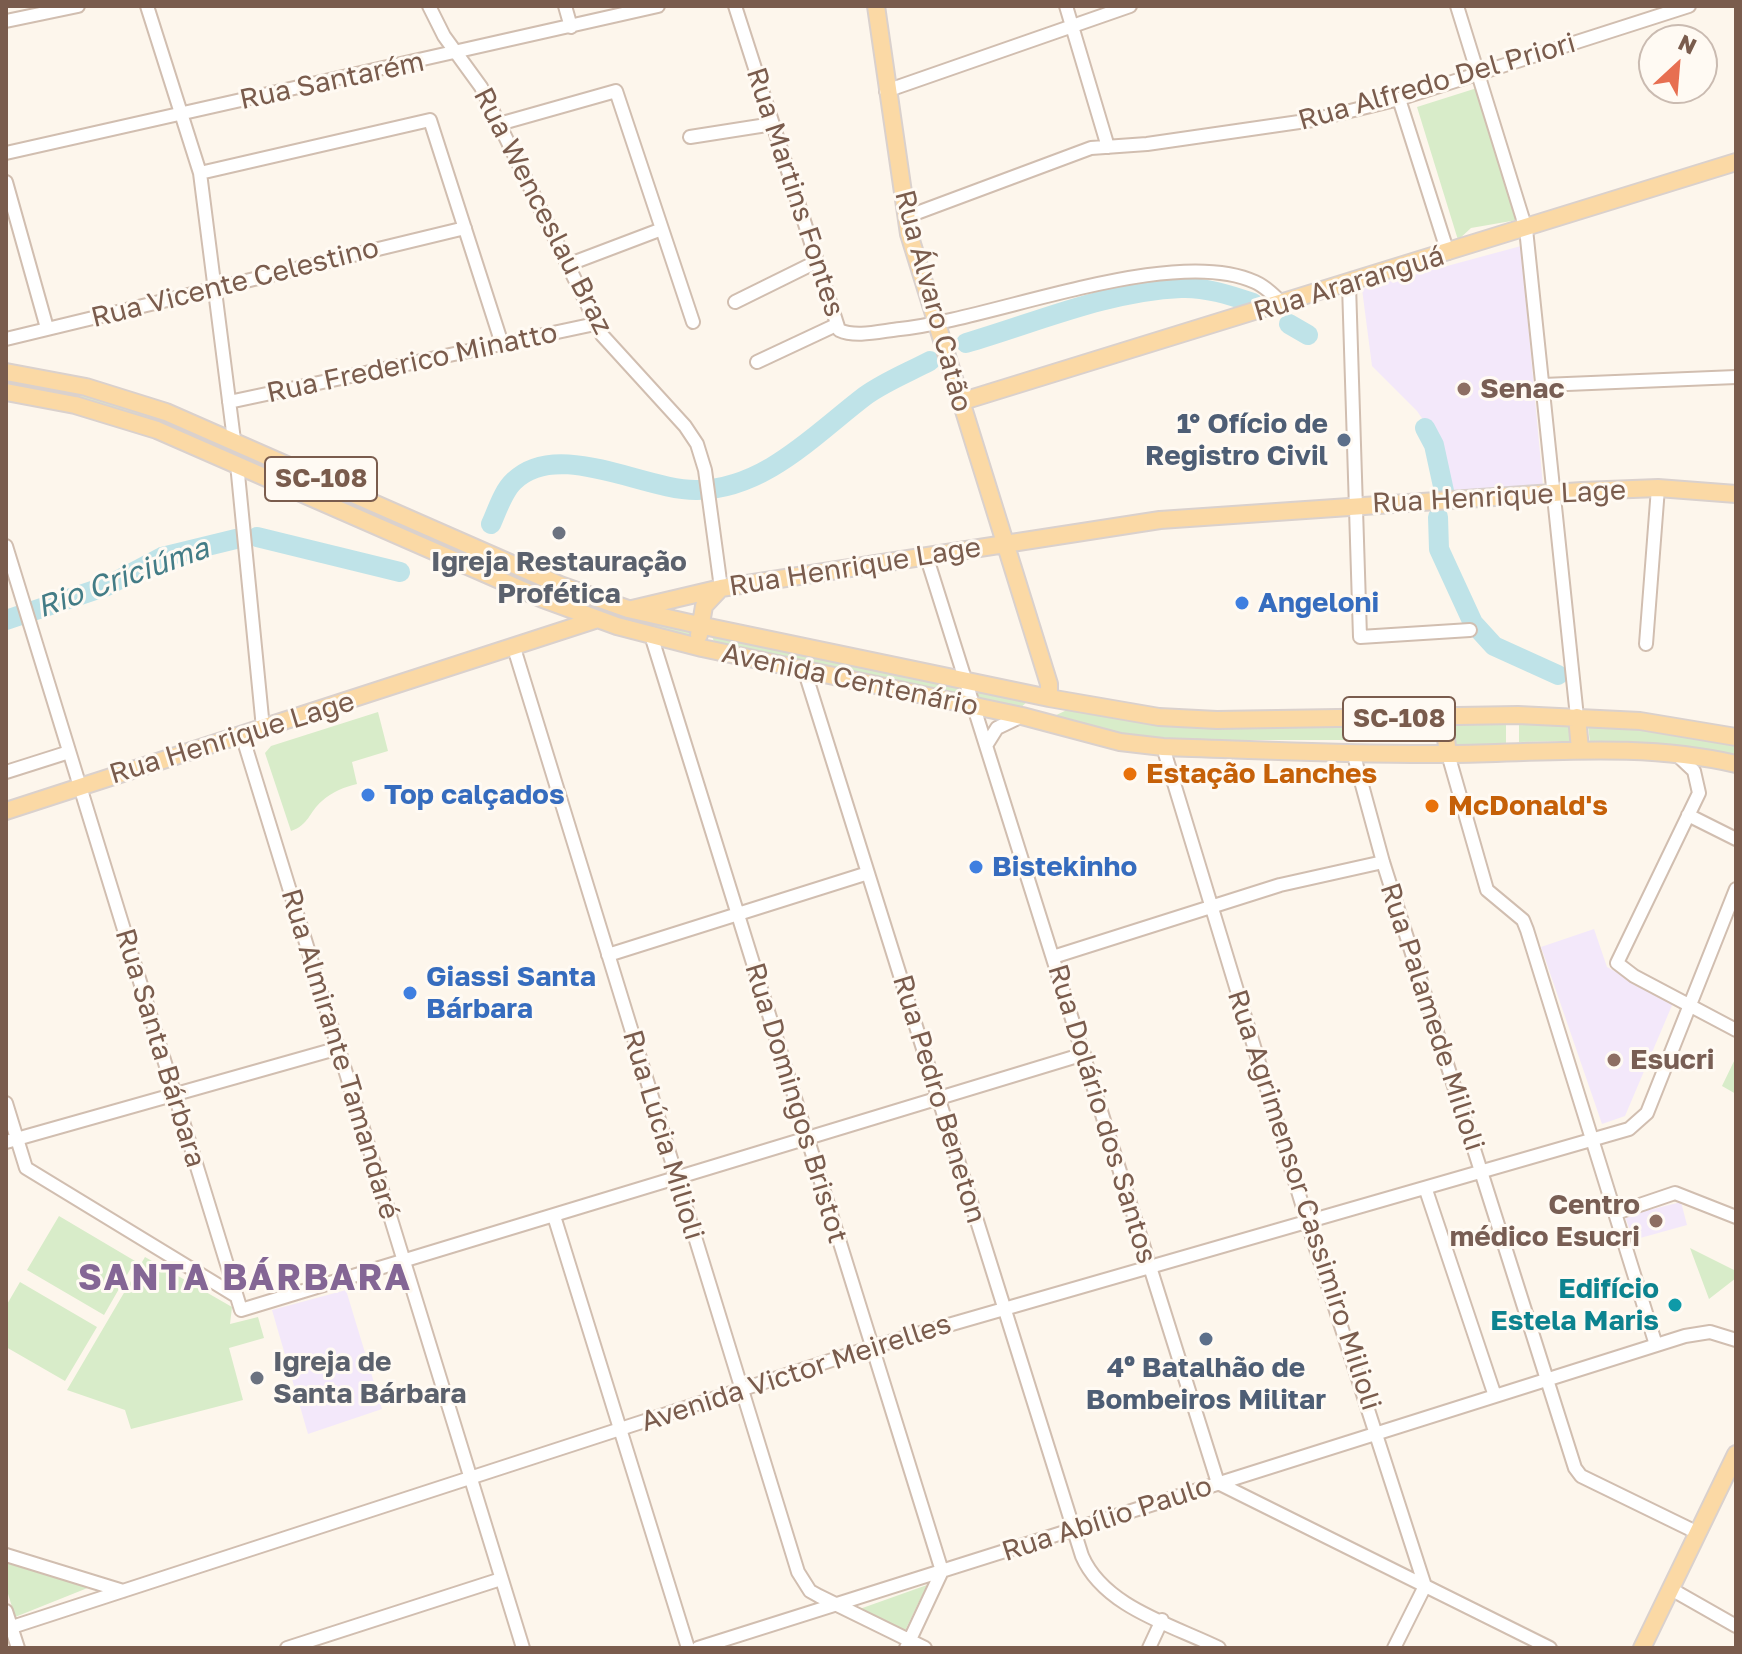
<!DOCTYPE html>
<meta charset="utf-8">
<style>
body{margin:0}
#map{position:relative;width:1742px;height:1654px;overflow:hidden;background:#fdf6ec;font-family:"Golos Text",sans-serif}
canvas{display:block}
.frame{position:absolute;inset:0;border:8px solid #7a5c4d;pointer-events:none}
.north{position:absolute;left:1638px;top:24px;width:80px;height:80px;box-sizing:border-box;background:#fffaf3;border:2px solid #cabbb1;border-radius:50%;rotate:26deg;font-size:22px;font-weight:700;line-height:32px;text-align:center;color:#7a5c4d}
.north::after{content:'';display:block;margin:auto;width:28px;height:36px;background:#e76f51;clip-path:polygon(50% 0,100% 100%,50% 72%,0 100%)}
</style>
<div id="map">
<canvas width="1742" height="1654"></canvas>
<div class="frame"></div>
<div class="north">N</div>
</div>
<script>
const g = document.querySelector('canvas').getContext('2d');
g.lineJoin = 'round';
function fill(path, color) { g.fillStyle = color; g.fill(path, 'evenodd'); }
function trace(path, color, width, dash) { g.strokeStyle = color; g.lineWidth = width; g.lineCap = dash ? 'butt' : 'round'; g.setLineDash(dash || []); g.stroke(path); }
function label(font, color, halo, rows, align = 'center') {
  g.font = font + ' "Golos Text",sans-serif'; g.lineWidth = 6; g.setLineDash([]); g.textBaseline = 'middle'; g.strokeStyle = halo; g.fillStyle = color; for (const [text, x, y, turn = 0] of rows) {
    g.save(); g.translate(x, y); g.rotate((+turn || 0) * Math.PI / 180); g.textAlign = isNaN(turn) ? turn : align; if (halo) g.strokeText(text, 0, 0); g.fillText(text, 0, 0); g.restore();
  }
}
const education = new Path2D(`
 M1521 246 1543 486 1450 490 1439 443 1417 411 1372 366 1362 289Z
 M1594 929 1607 967 1673 1003 1625 1116 1602 1124 1541 947Z
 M1681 1202 1687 1225 1633 1240 1625 1216Z
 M346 1290 382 1409 308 1434 272 1310Z`);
const green = new Path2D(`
 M1477 88 1517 220 1471 228 1458 240 1417 107Z
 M6 377 144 408 371 505 689 626 691 640 616 620 541 594 287 482 6 388Z
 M710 631 1029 700 1017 711 716 647Z
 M1069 709C1191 730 1312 727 1436 727L1437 740H1198L1131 736 1050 718Z
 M378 712 388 751 352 762 357 784C344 787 332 792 322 801 309 812 309 825 291 831L265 753 271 746Z
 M1519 721H1573L1575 741 1519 742Z
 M1506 723V744L1453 746 1456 724Z
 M1588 725 1679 732 1736 742V761L1590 743Z
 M1736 1057V1094L1722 1086Z
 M59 1216 135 1261 104 1315 27 1270Z
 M1690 1248 1736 1271V1278L1709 1299Z
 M145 1257 232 1307 230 1324 258 1317 264 1338 229 1348 243 1400 131 1429 125 1410 67 1390Z
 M20 1282 97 1327 65 1381 6 1347V1306Z
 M6 1559 95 1585 15 1617 6 1587Z
 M927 1585 903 1635 854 1611Z`);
const river = new Path2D(`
 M1289 324 1308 335
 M966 343C1035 323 1108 291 1181 288 1205 287 1230 295 1253 303
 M1425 428 1434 445 1444 491
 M1438 517 1439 549 1473 623 1494 646 1558 675
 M491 524C497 511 503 491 514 481 558 438 645 491 697 490 765 489 815 434 865 396 884 382 909 372 930 361
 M257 537 400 572
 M6 620 107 586 162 557 240 538`);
const minor = new Path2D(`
 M147 6 200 173 234 440
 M429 6 444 36 481 87 602 335 685 426 697 444 705 470 721 588
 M565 6 571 27
 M735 6 839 330C856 338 881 331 900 329 994 319 1173 244 1255 282 1266 287 1275 296 1284 305
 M1066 6 1108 147
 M1457 6 1526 229 1577 717
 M6 21 78 6
 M886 91 1130 6
 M1399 99 1448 253
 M499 124 616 91 693 322
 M690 137 773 124
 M6 153 658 6
 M200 173 430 120 502 344
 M6 182 47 328
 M906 217 1091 148 1147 144 1313 120 1399 99 1689 6
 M567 265 662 229
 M1349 285 1360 637 1470 630
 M735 302 816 262
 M6 339 465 228
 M757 362 836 325
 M1543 385 1736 377
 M229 402 595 324
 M237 464 263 728
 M6 546 241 1310 1084 1054
 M926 555 1218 1483 1550 1648
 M651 635 942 1571 906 1648
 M1646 644 1658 488
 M514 648 798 1572 810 1591 819 1596 925 1648
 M804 669 1082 1556C1104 1607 1172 1625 1219 1648
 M242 735 523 1648
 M987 744 997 728 1022 716
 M1163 747 1308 1224 1425 1586 1394 1648
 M1353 752 1383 862 1575 1468 1581 1476 1698 1533
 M1448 754 1487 890 1523 920 1527 930 1656 1345
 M1677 755 1694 771 1699 793 1617 963 1634 976 1736 1030
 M6 772 69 752
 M1688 815 1736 839
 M608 955 868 873
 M1053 957 1280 885 1383 862
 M6 1103 26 1168 236 1296
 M6 1142 339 1048
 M1426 1190 1495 1396
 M1616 1213 1675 1193 1736 1217
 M554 1216 688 1648
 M6 1555 123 1591
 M1671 1589 1736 1626
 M6 1611 18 1648
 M6 1629 872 1347 1629 1129 1647 1113 1736 889
 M287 1648 501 1579
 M698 1648 1685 1336 1710 1332 1736 1340
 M1149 1648 1162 1620`);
const major = new Path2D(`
 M876 6 909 234 1049 684V698
 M6 372 86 387 166 412 560 585 628 609 699 625 1049 698 1159 717 1217 720 1518 715 1640 721 1736 737
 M6 392 75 405 157 430 543 599 617 626 702 648 1022 716 1120 742 1163 747C1258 750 1354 755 1450 754 1546 753 1641 742 1736 764
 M960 402 1736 162
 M632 609 721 588 1160 520 1582 491 1658 488 1736 494
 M699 635 704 606 721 588
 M1443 716 1448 754
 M1577 717 1580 749
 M6 811 598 619
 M1642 1648 1736 1454`);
const markers = [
 [1464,389,8,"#8d6e63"],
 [1344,440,8,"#5c6f8a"],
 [559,533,8,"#6b7280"],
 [1242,603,8,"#3f7fe0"],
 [1130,774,8,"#e8710a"],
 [368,795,8,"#3f7fe0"],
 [1432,806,8,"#e8710a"],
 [976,867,8,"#3f7fe0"],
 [410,993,8,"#3f7fe0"],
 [1614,1060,8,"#8d6e63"],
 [1656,1221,8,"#8d6e63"],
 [1675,1305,8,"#0f9aa8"],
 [1206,1339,8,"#5c6f8a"],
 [257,1378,8,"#6b7280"]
];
const shields = [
 [321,479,112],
 [1399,719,112]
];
const shieldNames = [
 ["SC-108",321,479],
 ["SC-108",1399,719]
];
const streetNames = [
 ["Rua Santarém",332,81,-12],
 ["Rua Alfredo Del Priori",1437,82,-16],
 ["Rua Martins Fontes",795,192,72],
 ["Rua Wenceslau Braz",543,211,63],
 ["Rua Vicente Celestino",235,283,-14],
 ["Rua Araranguá",1349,284,-17],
 ["Rua Álvaro Catão",933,301,75],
 ["Rua Frederico Minatto",412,363,-12],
 ["Rua Henrique Lage",1499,497,-3],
 ["Rua Henrique Lage",855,567,-9],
 ["Avenida Centenário",850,680,12],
 ["Rua Henrique Lage",232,738,-17],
 ["Rua Palamede Milioli",1432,1017,72],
 ["Rua Santa Bárbara",160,1048,73],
 ["Rua Almirante Tamandaré",340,1054,73],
 ["Rua Pedro Beneton",939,1099,73],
 ["Rua Domingos Bristot",796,1103,73],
 ["Rua Dolário dos Santos",1102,1114,73],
 ["Rua Lúcia Milioli",663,1135,73],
 ["Rua Agrimensor Cassimiro Milioli",1304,1200,72],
 ["Avenida Victor Meirelles",796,1373,-18],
 ["Rua Abílio Paulo",1107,1519,-18]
];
const educationNames = [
 ["Senac",1480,389],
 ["Esucri",1630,1060],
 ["Centro",1640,1205,"right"],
 ["médico Esucri",1640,1237,"right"]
];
const serviceNames = [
 ["1° Ofício de",1328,424],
 ["Registro Civil",1328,456],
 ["4º Batalhão de",1206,1368,"center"],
 ["Bombeiros Militar",1206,1400,"center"]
];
const worshipNames = [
 ["Igreja Restauração",559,562],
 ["Profética",559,594],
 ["Igreja de",273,1362,"left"],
 ["Santa Bárbara",273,1394,"left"]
];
const shopNames = [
 ["Angeloni",1258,603],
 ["Top calçados",384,795],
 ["Bistekinho",992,867],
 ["Giassi Santa",426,977],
 ["Bárbara",426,1009]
];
const foodNames = [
 ["Estação Lanches",1146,774],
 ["McDonald's",1448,806]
];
const cultureNames = [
 ["Edifício",1659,1289],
 ["Estela Maris",1659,1321]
];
const waterNames = [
 ["Rio Criciúma",123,578,-20]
];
const districtNames = [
 ["SANTA BÁRBARA",245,1279]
];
fill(education, '#f3e8fa');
fill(green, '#d8ecc9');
trace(river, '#bfe3e8', 20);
trace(minor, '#d1beb0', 16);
trace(major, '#dad1cd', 20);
trace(minor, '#fff', 12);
trace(major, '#fbd9a5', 16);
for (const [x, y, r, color] of markers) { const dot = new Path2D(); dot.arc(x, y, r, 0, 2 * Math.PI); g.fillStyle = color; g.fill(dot); trace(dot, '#fffaf3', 3); }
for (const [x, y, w] of shields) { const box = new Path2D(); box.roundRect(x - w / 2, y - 22, w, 44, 6); g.fillStyle = '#fffaf3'; g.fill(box); trace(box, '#7a5c4d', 2); }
label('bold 26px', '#7a5c4d', null, shieldNames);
label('28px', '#7a5c4d', '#fffaf3', streetNames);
label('bold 28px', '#785e54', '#fffaf3', educationNames, 'left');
label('bold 28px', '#4e5e75', '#fffaf3', serviceNames, 'right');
label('bold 28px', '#5b616d', '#fffaf3', worshipNames);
label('bold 28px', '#366cbe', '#fffaf3', shopNames, 'left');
label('bold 28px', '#c56008', '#fffaf3', foodNames, 'left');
label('bold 28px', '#0d838f', '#fffaf3', cultureNames, 'right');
label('italic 30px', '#437c86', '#fffaf3', waterNames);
g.letterSpacing = '2px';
label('bold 36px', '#846695', '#fffaf3', districtNames);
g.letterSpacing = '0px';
</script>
